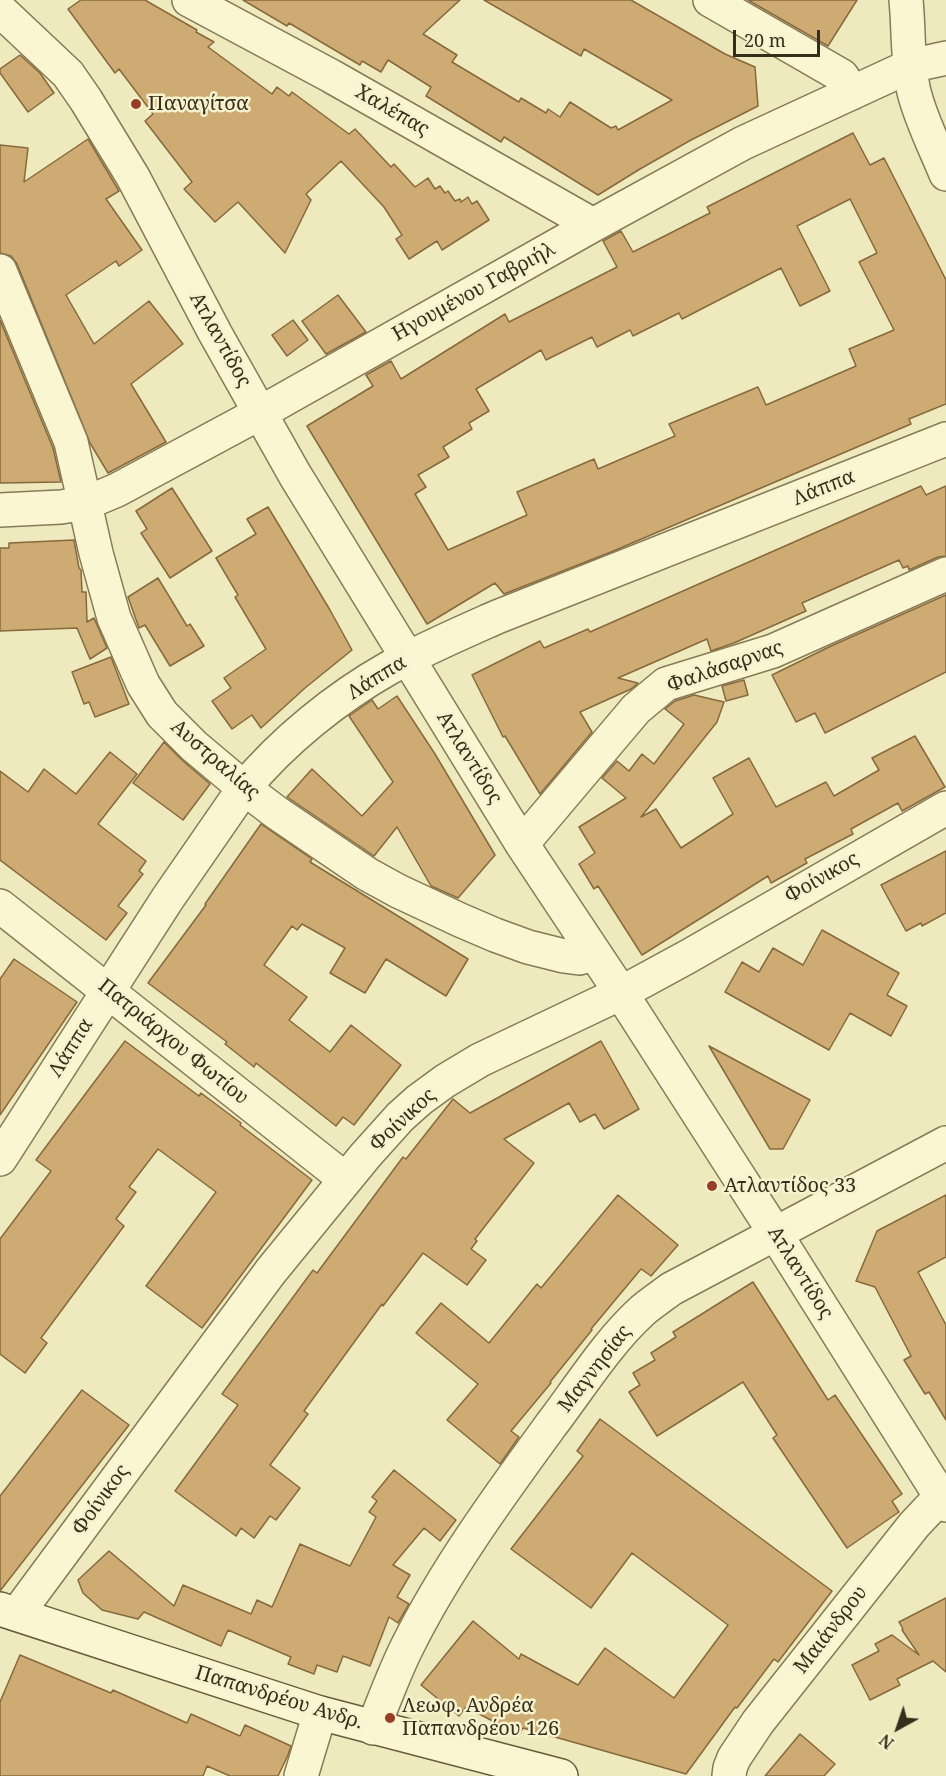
<!DOCTYPE html>
<meta charset="utf-8">
<style>
body{margin:0}
#map{position:relative;width:946px;height:1776px;overflow:hidden;background:#eeeabe;font-family:"Noto Serif",serif}
canvas{display:block}
.north{position:absolute;left:868px;top:1698px;width:60px;height:60px;-webkit-text-stroke:4px #f6f2cd;paint-order:stroke;rotate:220deg;font-size:16px;font-weight:700;line-height:24px;text-align:center;color:#362e1b}
.north::after{content:'';display:block;margin:auto;width:21px;height:27px;background:#362e1b;clip-path:polygon(50% 0,100% 100%,50% 72%,0 100%)}
.scale{position:absolute;left:733px;top:30px;width:87px;height:27px;box-sizing:border-box;border:3px solid #362e1b;border-top:0;padding-left:8px;font-size:18px;line-height:21px;white-space:nowrap;color:#362e1b;-webkit-text-stroke:4px #f6f2cd;paint-order:stroke}
</style>
<div id="map">
<canvas width="946" height="1776"></canvas>
<div class="north">N</div>
<div class="scale">20 m</div>
</div>
<script>
const g = document.querySelector('canvas').getContext('2d');
g.lineJoin = 'round';
function fill(path, color) { g.fillStyle = color; g.fill(path, 'evenodd'); }
function trace(path, color, width, dash) { g.strokeStyle = color; g.lineWidth = width; g.lineCap = dash ? 'butt' : 'round'; g.setLineDash(dash || []); g.stroke(path); }
function label(font, color, halo, rows, align = 'center') {
  g.font = font + ' "Noto Serif",serif'; g.lineWidth = 5; g.setLineDash([]); g.textBaseline = 'middle'; g.strokeStyle = halo; g.fillStyle = color; for (const [text, x, y, turn = 0] of rows) {
    g.save(); g.translate(x, y); g.rotate((+turn || 0) * Math.PI / 180); g.textAlign = isNaN(turn) ? turn : align; if (halo) g.strokeText(text, 0, 0); g.fillText(text, 0, 0); g.restore();
  }
}
const building = new Path2D(`
 M81 0H145L197 30 196 32 214 42 208 47 272 94 277 87 289 96 292 92 349 134 355 129 391 167 394 164 415 187 428 178 435 189 440 186 445 193 448 191 455 201 460 199 461 202 468 197 472 204 477 201 489 220 442 250 437 241 409 259 396 239 402 235 384 207 341 161 306 194 311 200 285 253 238 202 215 222 184 189 192 182 145 121 153 114 119 69 115 73 68 9Z
 M243 0H460L423 34 457 55 452 62 519 102 521 98 546 113 548 109 560 117 570 102 611 128 616 126 618 130 672 100 584 49 581 56 484 0H631L725 54 755 67 758 106 691 140 640 169 598 195 504 137 501 142 426 96 431 87 388 60 381 72 362 61 360 65 289 23 287 26Z
 M748 0H857L828 46Z
 M20 55 40 73 54 93 28 112 0 73V69Z
 M853 133 870 165 884 158 946 280V404L909 419 911 424 611 552 504 594 495 583 427 624 307 426 373 386 366 375 391 361 401 379 505 314 509 322 617 267 603 241 621 231 633 252 710 213 707 207ZM850 199 877 253 859 262 894 330 849 349 856 366 766 405 758 387 669 424 675 436 598 469 594 459 517 492 527 515 448 550 415 494 426 487 418 475 449 457 443 447 472 429 469 423 489 411 476 389 541 350 546 360 592 337 597 347 630 330 633 336 679 313 682 319 781 268 800 306 830 291 797 226Z
 M88 139 119 191 106 199 142 250 119 266 116 261 66 295 94 344 149 301 183 344 131 384 166 442 108 473 90 443 17 264 11 256 0 253V145L28 148 24 182Z
 M338 295 366 332 326 354 302 321Z
 M0 320 53 448 61 482 0 483Z
 M293 320 308 340 287 356 272 335Z
 M921 486 926 495 946 486V556L938 557 909 570 908 566 903 568 899 560 802 603 806 611 734 643 711 651 707 639 618 678 638 683 631 689 580 712 592 732 540 794 505 736 503 737 472 675 540 641 544 648 588 629 590 632Z
 M172 488 212 551 170 578 141 533 147 529 136 511Z
 M268 507 330 610 352 650 305 688 261 728 252 715 232 729 212 701 231 688 224 678 266 649 235 597 238 595 216 558 256 534 247 519Z
 M74 540 79 568 81 570 82 592H86L87 622 94 618 107 648 90 659 77 628 0 631V548H9V543Z
 M158 578 187 626 190 624 204 646 170 666 145 625 139 628 128 597Z
 M946 595V672L825 733 815 713 796 722 772 675 831 646Z
 M111 657 129 704 95 717 89 702 84 704 72 672Z
 M744 680 748 695 726 701 722 686Z
 M694 695 724 702 717 722 641 817 656 809 681 848 733 814 713 778 749 758 776 807 826 782 834 796 879 770 872 758 915 736 945 787 902 811 898 803 851 829 853 834 805 859 807 863 771 883 768 876 642 955 598 886 594 889 579 864 595 853 579 827 626 798 602 778 617 761 629 771 642 754 654 764 684 724 665 709 675 701Z
 M397 696 435 754 495 855 458 898 431 886 397 827 374 856 287 797 312 769 362 816 393 782 349 716 372 700 378 709Z
 M164 742 182 760 210 784 183 820 133 783Z
 M110 752 137 774 98 824 146 861 139 871 143 874 118 906 127 913 106 940 0 860V771L28 792 44 769 76 794Z
 M261 824 312 859 310 862 468 959 446 996 386 959 365 993 330 973 345 948 302 924 297 930 292 926 264 965 307 997 289 1020 330 1052 351 1025 401 1065 354 1125 343 1117 336 1126 256 1063 254 1067 225 1044 227 1042 148 983 206 905 205 904Z
 M946 851V913L922 926 921 923 906 931 881 885Z
 M822 930 899 973 887 995 907 1006 891 1036 850 1013 829 1050 725 992 742 962 759 972 773 948 803 965Z
 M14 959 77 1002 0 1115V979Z
 M125 1041 199 1096 201 1093 241 1123 240 1125 312 1180 202 1328 146 1286 216 1192 158 1149 129 1187 136 1192 116 1219 124 1226 41 1338 47 1343 25 1373 0 1354V1239L51 1171 36 1160Z
 M601 1041 639 1109 604 1129 595 1114 580 1122 569 1103 504 1139 534 1163 475 1239 477 1241 471 1249 486 1260 467 1285 423 1253 383 1306 382 1304 304 1411 308 1414 270 1465 300 1488 276 1520 270 1516 254 1538 241 1528 236 1536 175 1491 238 1405 222 1394 313 1270 317 1273 403 1157 406 1159 453 1099 470 1113Z
 M709 1046 810 1100 783 1149H770Z
 M618 1195 678 1245 651 1276 641 1269 591 1329 592 1330 550 1382 551 1383 511 1431 519 1437 500 1464 447 1420 478 1384 416 1333 441 1303 489 1343 537 1284 541 1288Z
 M946 1195V1257L918 1272 946 1325V1420L929 1392 925 1394 904 1360 911 1356 875 1287 856 1281 877 1231Z
 M753 1282 828 1400 835 1395 902 1494 892 1501 899 1512 847 1548 773 1438 777 1435 743 1382 657 1436 629 1392 640 1385 633 1373 655 1360 651 1353 676 1337 673 1332Z
 M82 1390 129 1425 0 1591V1496Z
 M600 1419 832 1591 778 1662 774 1659 737 1708 735 1707 686 1774 523 1728 519 1735 466 1707 459 1716 421 1685 473 1621 519 1659 521 1654 578 1685 605 1648 674 1698 728 1625 632 1553 591 1608 511 1549 583 1456 577 1451Z
 M394 1470 456 1520 440 1541 424 1528 393 1565 410 1575 397 1597 409 1604 398 1623 389 1617 370 1666 343 1656 337 1672 317 1665 314 1674 288 1664 291 1657 228 1630 221 1646 144 1612 138 1619 102 1610 83 1593 78 1580 109 1551 174 1606 183 1585 251 1614 257 1600 272 1607 300 1544 350 1566 376 1517 369 1512 377 1501 372 1497Z
 M946 1598V1672L933 1661 897 1679 900 1685 870 1700 852 1665 879 1651 875 1644 892 1635 919 1655 902 1630 903 1629 899 1622Z
 M20 1655 111 1693 113 1690 187 1723 191 1714 240 1736 245 1725 291 1746 288 1755 278 1776H230L207 1766 203 1776H0V1702Z
 M800 1734 835 1764 824 1776H765Z`);
const street = new Path2D(`
 M189 0 331 76 593 225
 M710 0 842 76 852 93
 M906 0C909 30 907 62 914 92 921 120 935 147 946 174
 M0 10 68 74 86 100 133 177 215 333 295 475 522 844 621 993 775 1233 946 1505
 M0 271 71 442 96 553 114 618 143 684 162 714 194 746 244 788 277 813 367 874 398 891 460 920 495 935 528 947 564 956 579 958 595 954
 M0 510 61 507 86 503 117 490 260 413 593 225 743 143 910 66 946 58
 M522 844 636 709 666 684 773 651 946 574
 M0 906 345 1179
 M0 1159 168 898 244 788C283 741 336 698 389 668 424 649 461 633 497 617L946 439
 M17 1614 271 1271 365 1156 400 1117 419 1100 445 1081 480 1060 621 993 689 956 946 808
 M373 1728C384 1701 394 1673 407 1647 445 1570 500 1495 551 1425 580 1387 607 1343 642 1311 651 1303 662 1296 671 1289L946 1143
 M301 1776 320 1713
 M729 1776 730 1768 734 1758 758 1722 914 1525 946 1491`);
const secondary = new Path2D(`
 M0 1609 320 1713 561 1776`);
const markers = [
 [136,104,6,"#973c25"],
 [712,1186,6,"#973c25"],
 [390,1718,6,"#973c25"]
];
const poiNames = [
 ["Παναγίτσα",148,104],
 ["Ατλαντίδος 33",724,1186],
 ["Λεωφ. Ανδρέα",402,1706],
 ["Παπανδρέου 126",402,1729]
];
const streetNames = [
 ["Χαλέπας",392,111,30],
 ["Ηγουμένου Γαβριήλ",474,292,-29],
 ["Ατλαντίδος",220,340,61],
 ["Λάππα",824,488,-22],
 ["Φαλάσαρνας",725,667,-19],
 ["Λάππα",377,678,-32],
 ["Ατλαντίδος",469,758,58],
 ["Αυστραλίας",215,760,41],
 ["Φοίνικος",822,878,-30],
 ["Πατριάρχου Φωτίου",173,1042,39],
 ["Λάππα",71,1048,-58],
 ["Φοίνικος",403,1120,-43],
 ["Ατλαντίδος",800,1273,58],
 ["Μαγνησίας",595,1369,-52],
 ["Φοίνικος",101,1500,-54],
 ["Μαιάνδρου",831,1630,-52],
 ["Παπανδρέου Ανδρ.",279,1698,17]
];
fill(building, '#cdab73');
trace(building, '#86693c', 1.5);
trace(street, '#877a56', 36);
trace(secondary, '#685b3a', 36);
trace(street, '#f9f6d1', 33);
trace(secondary, '#f9f6d1', 33);
for (const [x, y, r, color] of markers) { const dot = new Path2D(); dot.arc(x, y, r, 0, 2 * Math.PI); g.fillStyle = color; g.fill(dot); trace(dot, '#f6f2cd', 2); }
label('20px', '#362e1b', '#f6f2cd', poiNames, 'left');
label('20px', '#362e1b', '#f6f2cd', streetNames);
</script>
